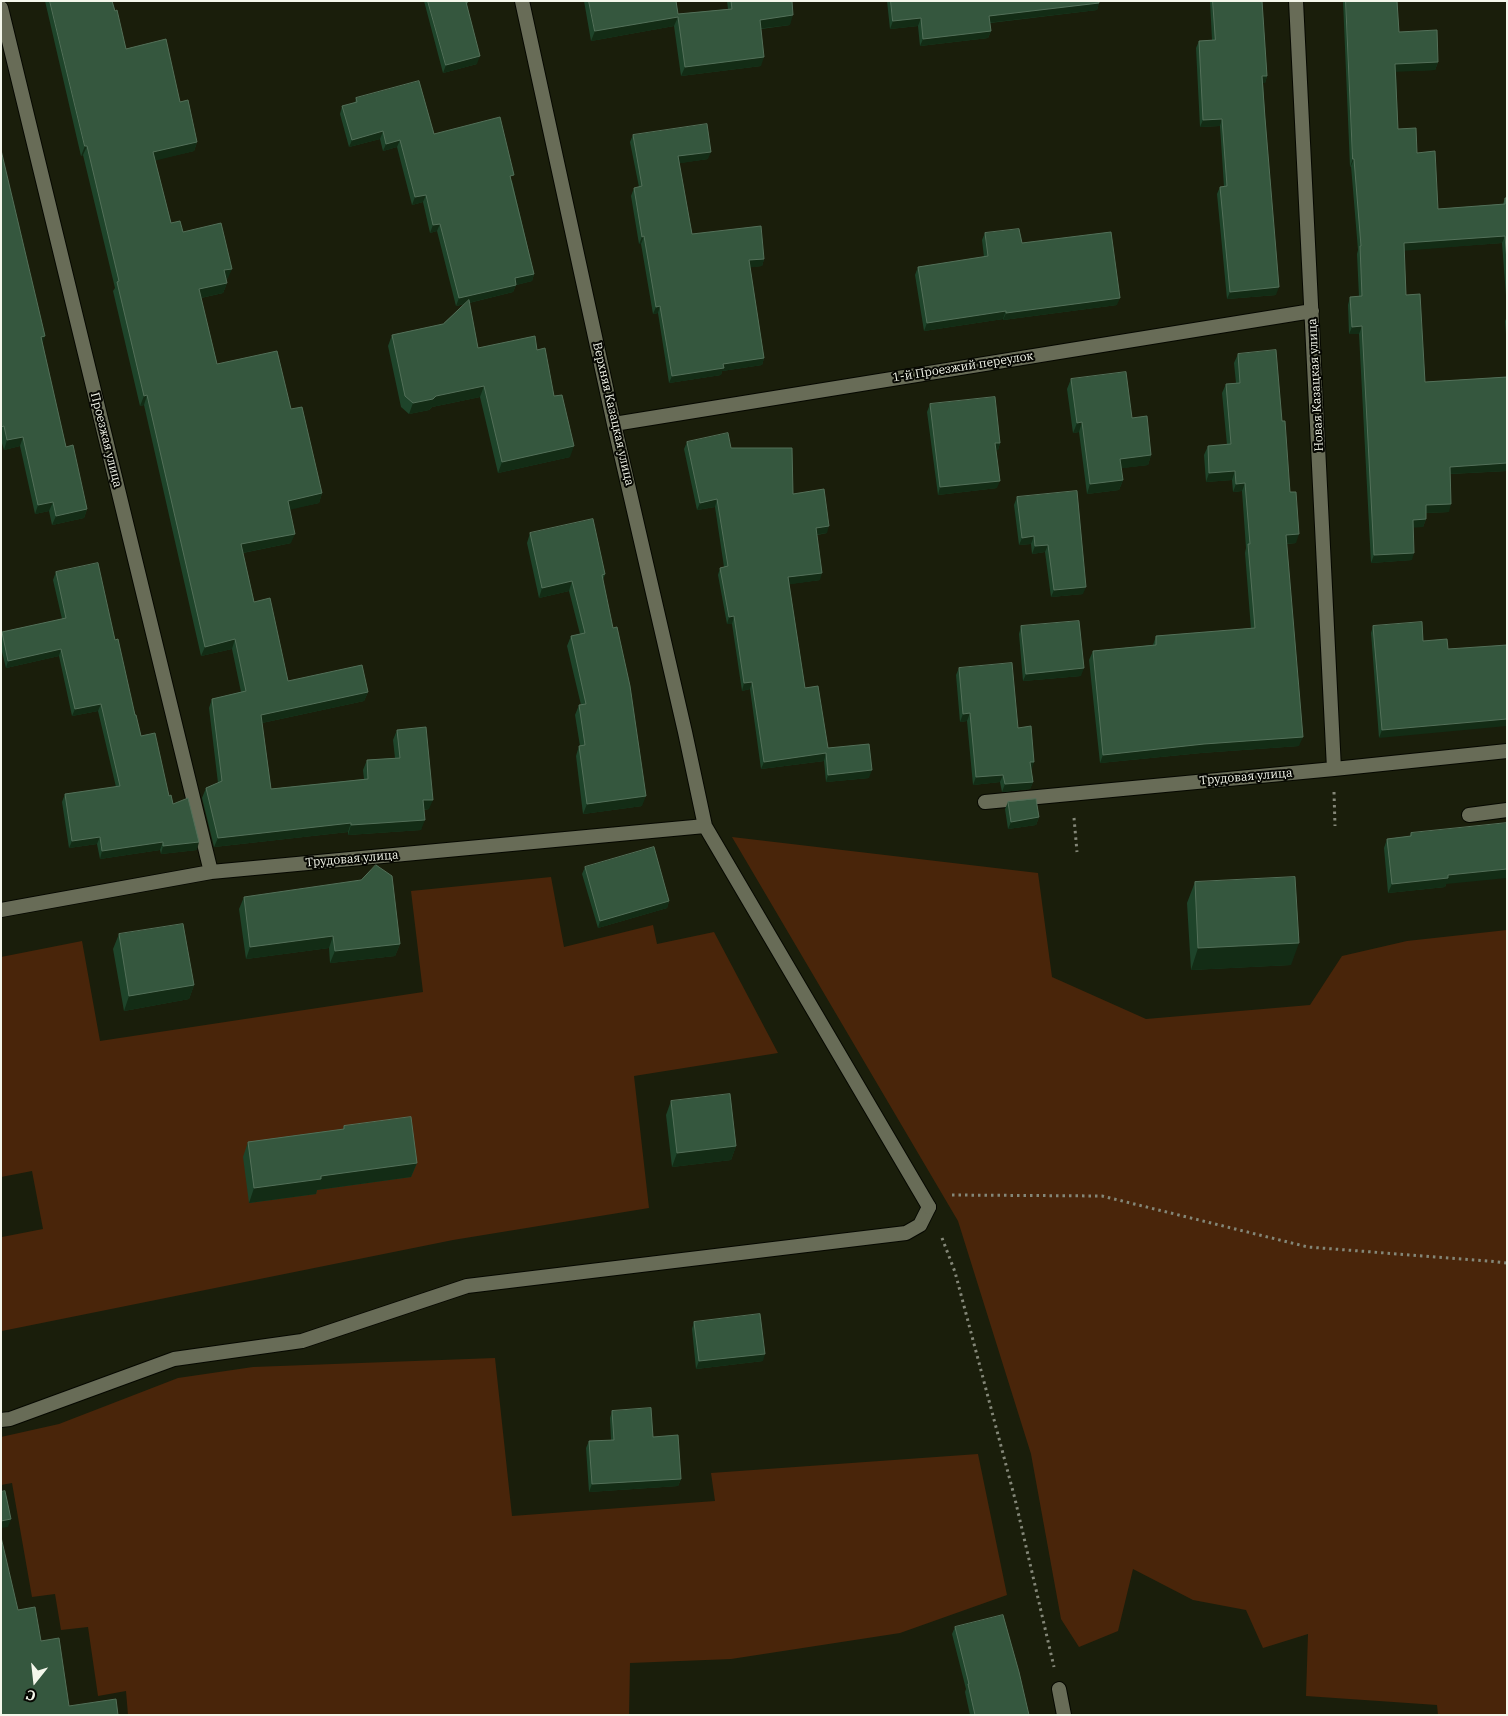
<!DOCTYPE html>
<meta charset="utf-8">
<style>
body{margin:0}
#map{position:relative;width:1508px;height:1716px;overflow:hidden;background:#1a1e0b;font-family:"IBM Plex Serif",serif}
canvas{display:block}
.frame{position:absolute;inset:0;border:2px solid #f4f7eb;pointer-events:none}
.north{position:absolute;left:10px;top:1656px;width:50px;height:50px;-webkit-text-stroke:4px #060702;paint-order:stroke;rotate:196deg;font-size:14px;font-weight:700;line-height:20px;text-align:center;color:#f4f7eb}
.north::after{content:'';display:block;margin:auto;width:18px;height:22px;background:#f4f7eb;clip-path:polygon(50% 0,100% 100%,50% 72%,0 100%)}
</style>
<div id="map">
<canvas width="1508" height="1716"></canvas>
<div class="frame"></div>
<div class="north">С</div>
</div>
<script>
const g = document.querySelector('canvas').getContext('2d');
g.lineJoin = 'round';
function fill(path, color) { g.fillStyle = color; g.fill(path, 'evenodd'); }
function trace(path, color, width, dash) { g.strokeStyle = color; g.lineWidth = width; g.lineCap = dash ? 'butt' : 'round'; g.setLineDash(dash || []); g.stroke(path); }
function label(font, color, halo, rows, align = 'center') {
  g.font = font + ' "IBM Plex Serif",serif'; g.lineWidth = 4; g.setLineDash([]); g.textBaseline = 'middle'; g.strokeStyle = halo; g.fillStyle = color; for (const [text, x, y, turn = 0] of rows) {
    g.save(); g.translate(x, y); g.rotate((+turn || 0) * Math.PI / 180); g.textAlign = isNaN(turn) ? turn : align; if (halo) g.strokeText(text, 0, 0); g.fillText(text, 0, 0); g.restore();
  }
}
const green = new Path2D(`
 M732 837 1038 873 1052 977 1146 1019 1310 1005 1342 956 1407 941 1507 930V1715H1438L1437 1705 1306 1696 1308 1634 1263 1648 1246 1610 1193 1600 1133 1569 1118 1631 1079 1647 1061 1619 1031 1454 958 1221Z
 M551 877 564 947 653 925 657 944 714 932 778 1053 634 1076 649 1208 453 1240 2 1331V1237L43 1229 32 1171 1 1177V957L82 941 100 1041 423 992 411 891Z
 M495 1358 512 1516 715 1501 711 1473 978 1454 1007 1595 900 1633 731 1659 630 1663 629 1715H128L126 1691 98 1696 88 1627 61 1630 55 1594 32 1597 12 1483 1 1485V1437L59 1424 178 1378 253 1367Z`);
const path = new Path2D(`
 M1334 792 1335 826
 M1074 818 1077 852
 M952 1195 1102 1196 1308 1247 1488 1261 1507 1263
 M942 1238 955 1272 1015 1499 1054 1667`);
const service = new Path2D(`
 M1469 815 1507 810
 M1 1420 10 1419 174 1359 302 1341 467 1286 906 1233 920 1225 929 1207`);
const minor = new Path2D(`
 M522 1 614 424 685 732 705 826 929 1207
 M1296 1 1334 769
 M1 8 211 872
 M614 424 1312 311
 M985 802 1334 769 1507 751
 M1 910 211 872 705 826
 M1059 1689 1064 1715`);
const wall = new Path2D(`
 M45 1H112L126 49 180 102 197 142 194 151 155 160 171 223 183 232 228 278 226 279 227 283 223 293 201 298 217 364 291 409 322 493 319 503 290 509 291 543 243 553 254 602 288 681 368 692 364 701 262 723 271 789 364 779 363 770 367 760 395 758 393 740 397 730 429 809 424 810 421 830 348 835V832L214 847 202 798 206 788 218 783 209 708 212 699 241 692 232 649 201 656 144 405 140 406 113 291 115 288 83 155 81 156Z
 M424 1H468L467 5 477 64 443 73Z
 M584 1H676L678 14 728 9 727 1H792L790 25 761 29V66L681 76 674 26 591 41Z
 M887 1H1108L1099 2 1097 10 990 23 991 31 988 38 920 46 918 26 890 29Z
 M1210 1H1262L1267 76 1265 83H1263L1276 295 1227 299 1217 194 1220 187H1224L1220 126 1200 127 1196 48 1199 41 1212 40Z
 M1343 1H1397L1399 32 1438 62 1435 70 1396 71 1398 129 1417 153 1438 209 1503 204 1505 198H1507V309L1502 243 1404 250 1406 295 1425 382 1507 377V471L1450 474 1449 512 1426 513V519L1423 527H1413L1412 560 1371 563 1359 334H1349L1348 305 1350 297H1359L1357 254 1358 250 1351 166 1350 167Z
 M356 98 434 134 512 181 534 274 532 281 516 285 513 292 469 303 478 348 537 350 554 396 570 457 498 473 480 397 432 407 429 410 409 414 401 407 388 346 392 335 443 324 465 304 456 306 437 231 430 233 423 202 412 205 397 147 383 151 380 139 349 147 340 114 342 106 355 103Z
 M633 135 708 159 679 163 692 234 764 259 762 266 750 267 764 358 762 365 722 371 721 375 669 383 658 313 653 314 641 244H639L631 196 634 188 639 187 630 142Z
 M1 150 42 344 66 447 87 509 84 518 52 525 49 511 35 514 20 446 4 450 1 440Z
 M985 233 1022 243 1117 305 1003 320V319L924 331 915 275 918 267 984 257 982 240Z
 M1507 317V348L1505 321Z
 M1238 354 1282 421 1296 543 1287 544 1299 746 1201 753 1100 763 1089 660 1093 651 1153 645 1156 636 1251 629 1245 553 1246 548 1242 491 1233 492 1232 480 1206 482 1204 455 1208 446 1227 445 1222 393 1226 384 1236 383 1234 363Z
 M1071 379 1132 418 1151 455 1148 465 1121 468 1123 480 1119 490 1087 494 1079 432 1073 433 1067 389Z
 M930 404 1000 443 998 450H996L997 488 938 495 927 412Z
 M687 442 731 448 793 494 827 533 817 535 820 580 789 584 805 688 828 748 869 778 826 782 824 761 761 769 750 689 742 691 732 624H727L718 575 720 568 724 567 715 507 697 510 684 449Z
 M1017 497 1083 594 1051 597 1045 552 1032 554 1031 544 1019 545 1014 505Z
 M530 533 605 574 603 580 642 806 583 814 576 756 579 746H580L575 715 579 705H581L567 646 571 636 580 634 569 591 539 598 527 543Z
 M56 572 115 640 141 736 173 804 197 850 161 854 160 850 100 859 97 844 69 848 62 802 65 794 116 787 98 711 72 716 59 656 6 668 1 648V635L2 632 62 619 53 580Z
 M1021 626 1081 676 1023 681 1019 634Z
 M1373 626 1448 649 1379 738 1371 633Z
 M959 668 1018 728 1032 769H1031L1033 782 1030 789 1002 792 1000 782 973 785 967 721 960 722 956 675Z
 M1008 802 1039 817 1036 825 1008 829 1005 809Z
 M1411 833 1446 884 1445 887 1388 893 1384 848 1387 839 1410 836Z
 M585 867 669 901 667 908 598 928 582 874Z
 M1195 882 1291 965 1191 970 1187 903Z
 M244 897 400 944 395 956 330 963 329 948 246 959 239 909Z
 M119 934 194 985 189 999 124 1011 113 949Z
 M671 1101 736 1146 731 1160 672 1167 666 1115Z
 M344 1126 417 1163 411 1177 317 1190 316 1194 249 1203 243 1157 248 1142 343 1129Z
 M694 1322 763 1361 696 1369 692 1329Z
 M612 1411 653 1437 681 1479 678 1486 589 1492 586 1448 589 1441 611 1440 610 1418Z
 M955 1627 1029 1715H970L965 1692 966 1689 952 1634Z`);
const shadedWall = new Path2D(`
 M1099 3 1097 10 987 23 989 16Z
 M793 15 790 25 756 29 760 20Z
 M678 17 674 26 591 41 595 31Z
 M921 18 918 26 890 29 893 21Z
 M991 31 988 38 920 46 923 39Z
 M480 56 477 64 443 73 446 65Z
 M764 57 761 66 681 76 685 67Z
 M1438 62 1435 70 1393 72 1395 64Z
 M1262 76H1267L1265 83H1260Z
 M1222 119 1220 126 1200 127 1203 120Z
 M383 131 380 139 349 147 352 140Z
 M400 140 397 147 383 151 386 144Z
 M197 142 194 151 150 162 153 152Z
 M85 146H87L83 155 81 156Z
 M711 152 708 159 675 164 678 156Z
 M1353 159H1354L1351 166 1350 167Z
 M426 195 423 202 412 205 415 197Z
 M440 224 437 231 430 233 433 225Z
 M644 236 641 244H639L642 237Z
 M1505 236 1502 243 1401 251 1404 243Z
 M764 259 762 266 746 268 749 260Z
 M232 269 228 278 221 280 224 270Z
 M534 274 532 281 516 285 513 292 456 306 459 298 515 278Z
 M227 283 223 293 196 299 199 289Z
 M1279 287 1276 295 1227 299 1230 292Z
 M1120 298 1117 305 1003 320 1006 313Z
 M660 306 658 313 653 314 656 307Z
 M1006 311 1003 319 924 331 927 323Z
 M1362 326 1359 334H1349L1352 327Z
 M45 336 42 345 41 337Z
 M764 358 762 365 722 371 721 375 669 383 672 376 723 364Z
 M484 386 480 397 432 407 429 410 409 414 413 403 436 396Z
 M147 395 144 405 140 406 144 396Z
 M1082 422 1079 432 1073 433 1077 423Z
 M23 437 20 446 4 450 7 440Z
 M995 443H1000L998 450 993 451Z
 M574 446 570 457 498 473 502 462Z
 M1151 455 1148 465 1116 469 1120 459Z
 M1507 463V471L1447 474 1450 467Z
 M1235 471 1232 480 1206 482 1209 473Z
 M1123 480 1119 490 1087 494 1090 484Z
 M1000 481 997 488 938 495 940 487Z
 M1245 483 1242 491 1233 492 1236 484Z
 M322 493 319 503 285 511 288 501Z
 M717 499 715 507 697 510 700 503Z
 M53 502 49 511 35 514 38 505Z
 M1451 504 1449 512 1423 513 1426 505Z
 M87 509 84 518 52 525 56 516Z
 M1426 519 1423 527 1410 528 1413 520Z
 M829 526 827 533 813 535 816 528Z
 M295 534 291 543 237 554 241 544Z
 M1299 534 1296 543 1283 544 1286 535Z
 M1034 536 1031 544 1019 545 1022 538Z
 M1048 545 1045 552 1032 554 1035 546Z
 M1414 553 1412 560 1371 563 1374 555Z
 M822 573 820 580 785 585 788 577Z
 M572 581 569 591 539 598 542 588Z
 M1086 587 1083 594 1051 597 1054 590Z
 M734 616 732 624H727L729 617Z
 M235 639 232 649 201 656 205 647Z
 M61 649 59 656 6 668 8 661Z
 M1084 668 1081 676 1023 681 1026 674Z
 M752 682 750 689 742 691 744 683Z
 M368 692 364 701 257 724 261 715Z
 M101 704 98 711 72 716 75 709Z
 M970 713 967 721 960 722 963 714Z
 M1507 719V726L1379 738 1382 730Z
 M1303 737 1299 746 1201 753 1100 763 1103 755 1204 744Z
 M826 753 824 761 761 769 764 762Z
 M1030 762H1034L1032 769H1027Z
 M872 770 869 778 826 782 828 775Z
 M1003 775 1000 782 973 785 976 777Z
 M1033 782 1030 789 1002 792 1005 784Z
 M646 796 642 806 583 814 587 804Z
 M423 800H433L429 809 420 810Z
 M1039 817 1036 825 1008 829 1011 822Z
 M425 820 421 830 348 835 351 825Z
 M351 823 348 832 214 847 218 838Z
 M100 837 97 844 69 848 72 841Z
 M163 842 160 850 100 859 102 851Z
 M199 842 197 850 161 854 163 846Z
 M1507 869V878L1446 884 1445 887 1388 893 1392 884 1448 875Z
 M669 901 667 908 598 928 600 921Z
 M333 936 329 948 246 959 250 947Z
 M1299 943 1291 965 1191 970 1198 948Z
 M400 944 395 956 330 963 335 951Z
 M194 985 189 999 124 1011 129 996Z
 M736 1146 731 1160 672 1167 677 1153Z
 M417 1163 411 1177 317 1190 316 1194 249 1203 254 1188 321 1176Z
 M765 1354 763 1361 696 1369 699 1361Z
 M681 1479 678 1486 589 1492 592 1484Z
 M11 1519 8 1527 1 1528V1521Z`);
const building = new Path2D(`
 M50 1H112L115 11 117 10 126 49 166 39 180 102 188 100 197 142 153 152 171 223 180 221 183 232 221 223 232 269 224 270 227 283 199 289 217 364 277 351 291 409 302 407 322 493 288 501 295 534 241 544 254 602 270 598 288 681 362 665 368 692 261 715 271 789 368 779 367 760 400 758 397 730 426 727 433 800H423L425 820 351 825V823L218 838 206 788 222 781 212 699 246 691 235 639 205 647 147 395 144 396 117 282 119 281 87 146H85Z
 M428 1H468V2H466L480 56 446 65Z
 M589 1H676L678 14 732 9 731 1H792L793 15 760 20 764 57 685 67 678 17 595 31Z
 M891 1H1099V3L989 16 991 31 923 39 921 18 893 21Z
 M1213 1H1262L1267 76H1262L1265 118 1279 287 1230 292 1220 187 1227 186 1222 119 1203 120 1199 41 1215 40Z
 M1346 1H1397L1399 32 1437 30 1438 62 1395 64 1398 129 1416 128 1417 153 1435 151 1438 209 1505 204V198H1507V261L1505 236 1404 243 1406 295 1420 294 1425 382 1507 377V463L1450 467 1451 504 1426 505V519L1413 520 1414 553 1374 555 1362 326 1352 327 1350 297 1362 296 1360 246H1361L1354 159H1353Z
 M419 81 434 134 500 117 514 175 510 176 534 274 515 278 516 285 459 298 440 224 433 225 426 195 415 197 400 140 386 144 383 131 352 140 342 106 357 102 356 98Z
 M707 124 711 152 678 156 692 234 761 226 764 259 749 260 764 358 723 364 724 368 672 376 660 306 656 307 644 236 642 237 634 188 642 186 633 135Z
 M1 150 45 336 41 337 66 447 73 445 87 509 56 516 53 502 38 505 23 437 7 440 4 426 1 427Z
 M1019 229 1022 243 1111 232 1120 298 1006 313V311L927 323 918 267 988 256 985 233Z
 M469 300 478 348 535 336 537 350 545 348 554 396 562 395 574 446 502 462 484 386 436 396 433 399 413 403 405 396 392 335 443 324Z
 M1276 350 1282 421H1285L1290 492H1296L1299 534 1286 535 1303 737 1204 744 1103 755 1093 651 1156 645V636L1255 628 1248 544H1250L1245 483 1236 484 1235 471 1209 473 1208 446 1231 444 1226 384 1240 383 1238 354Z
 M1126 372 1132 418 1147 416 1151 455 1120 459 1123 480 1090 484 1082 422 1077 423 1071 379Z
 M995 397 1000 443H995L1000 481 940 487 930 404Z
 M728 433 731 448H792L793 494 824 489 829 526 816 528 822 573 788 577 805 688 818 686 828 748 869 744 872 770 828 775 826 753 764 762 752 682 744 683 734 616 729 617 720 568 728 566 717 499 700 503 687 442Z
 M1077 491 1086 587 1054 590 1048 545 1035 546 1034 536 1022 538 1017 497Z
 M593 519 605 574 602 575 613 628 617 627 630 686 646 796 587 804 579 746 585 745 579 705 586 704 571 636 585 633 572 581 542 588 530 533Z
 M98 563 115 640 118 639 135 715H136L141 736 155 733 169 796 171 795 173 804 188 798 199 842 163 846V842L102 851 100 837 72 841 65 794 120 786 101 704 75 709 61 649 8 661 2 632 66 618 56 572Z
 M1079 621 1084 668 1026 674 1021 626Z
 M1422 622 1423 641 1447 639 1448 649 1507 645V719L1382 730 1373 626Z
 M1012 663 1018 728 1031 726 1034 762H1030L1033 782 1005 784 1003 775 976 777 970 713 963 714 959 668Z
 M1036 799 1039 817 1011 822 1008 802Z
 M1507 823V869L1448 875V878L1392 884 1387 839 1411 836V833Z
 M654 847 669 901 600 921 585 867Z
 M376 865 392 876 400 944 335 951 333 936 250 947 244 897 361 880Z
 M1295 877 1299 943 1198 948 1195 882Z
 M183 924 194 985 129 996 119 934Z
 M730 1094 736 1146 677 1153 671 1101Z
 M411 1117 417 1163 321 1176V1179L254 1188 248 1142 344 1129V1126Z
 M760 1314 765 1354 699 1361 694 1322Z
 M651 1408 653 1437 678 1435 681 1479 592 1484 589 1441 614 1440 612 1411Z
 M5 1491 11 1519 1 1521V1492Z
 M1 1537 18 1610 35 1607 41 1641 59 1638 69 1706 116 1699 118 1715H1Z
 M1003 1615 1019 1672 1029 1715H975L968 1684H969L955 1627Z`);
const streetNames = [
 ["1-й Проезжий переулок",963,367,-9],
 ["Новая Казацкая улица",1316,385,-93],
 ["Верхняя Казацкая улица",613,414,77],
 ["Проезжая улица",106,440,76],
 ["Трудовая улица",1246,777,-5],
 ["Трудовая улица",352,859,-5]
];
fill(green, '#49250a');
trace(service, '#060800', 16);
trace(minor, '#060800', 16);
trace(path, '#848778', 3, [2.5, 4]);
trace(service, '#686c57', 14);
trace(minor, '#686c57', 14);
fill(wall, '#1e442a');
fill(shadedWall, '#132c15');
fill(building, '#35573e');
trace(building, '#537059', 1);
label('12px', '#f4f7eb', '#060702', streetNames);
</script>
